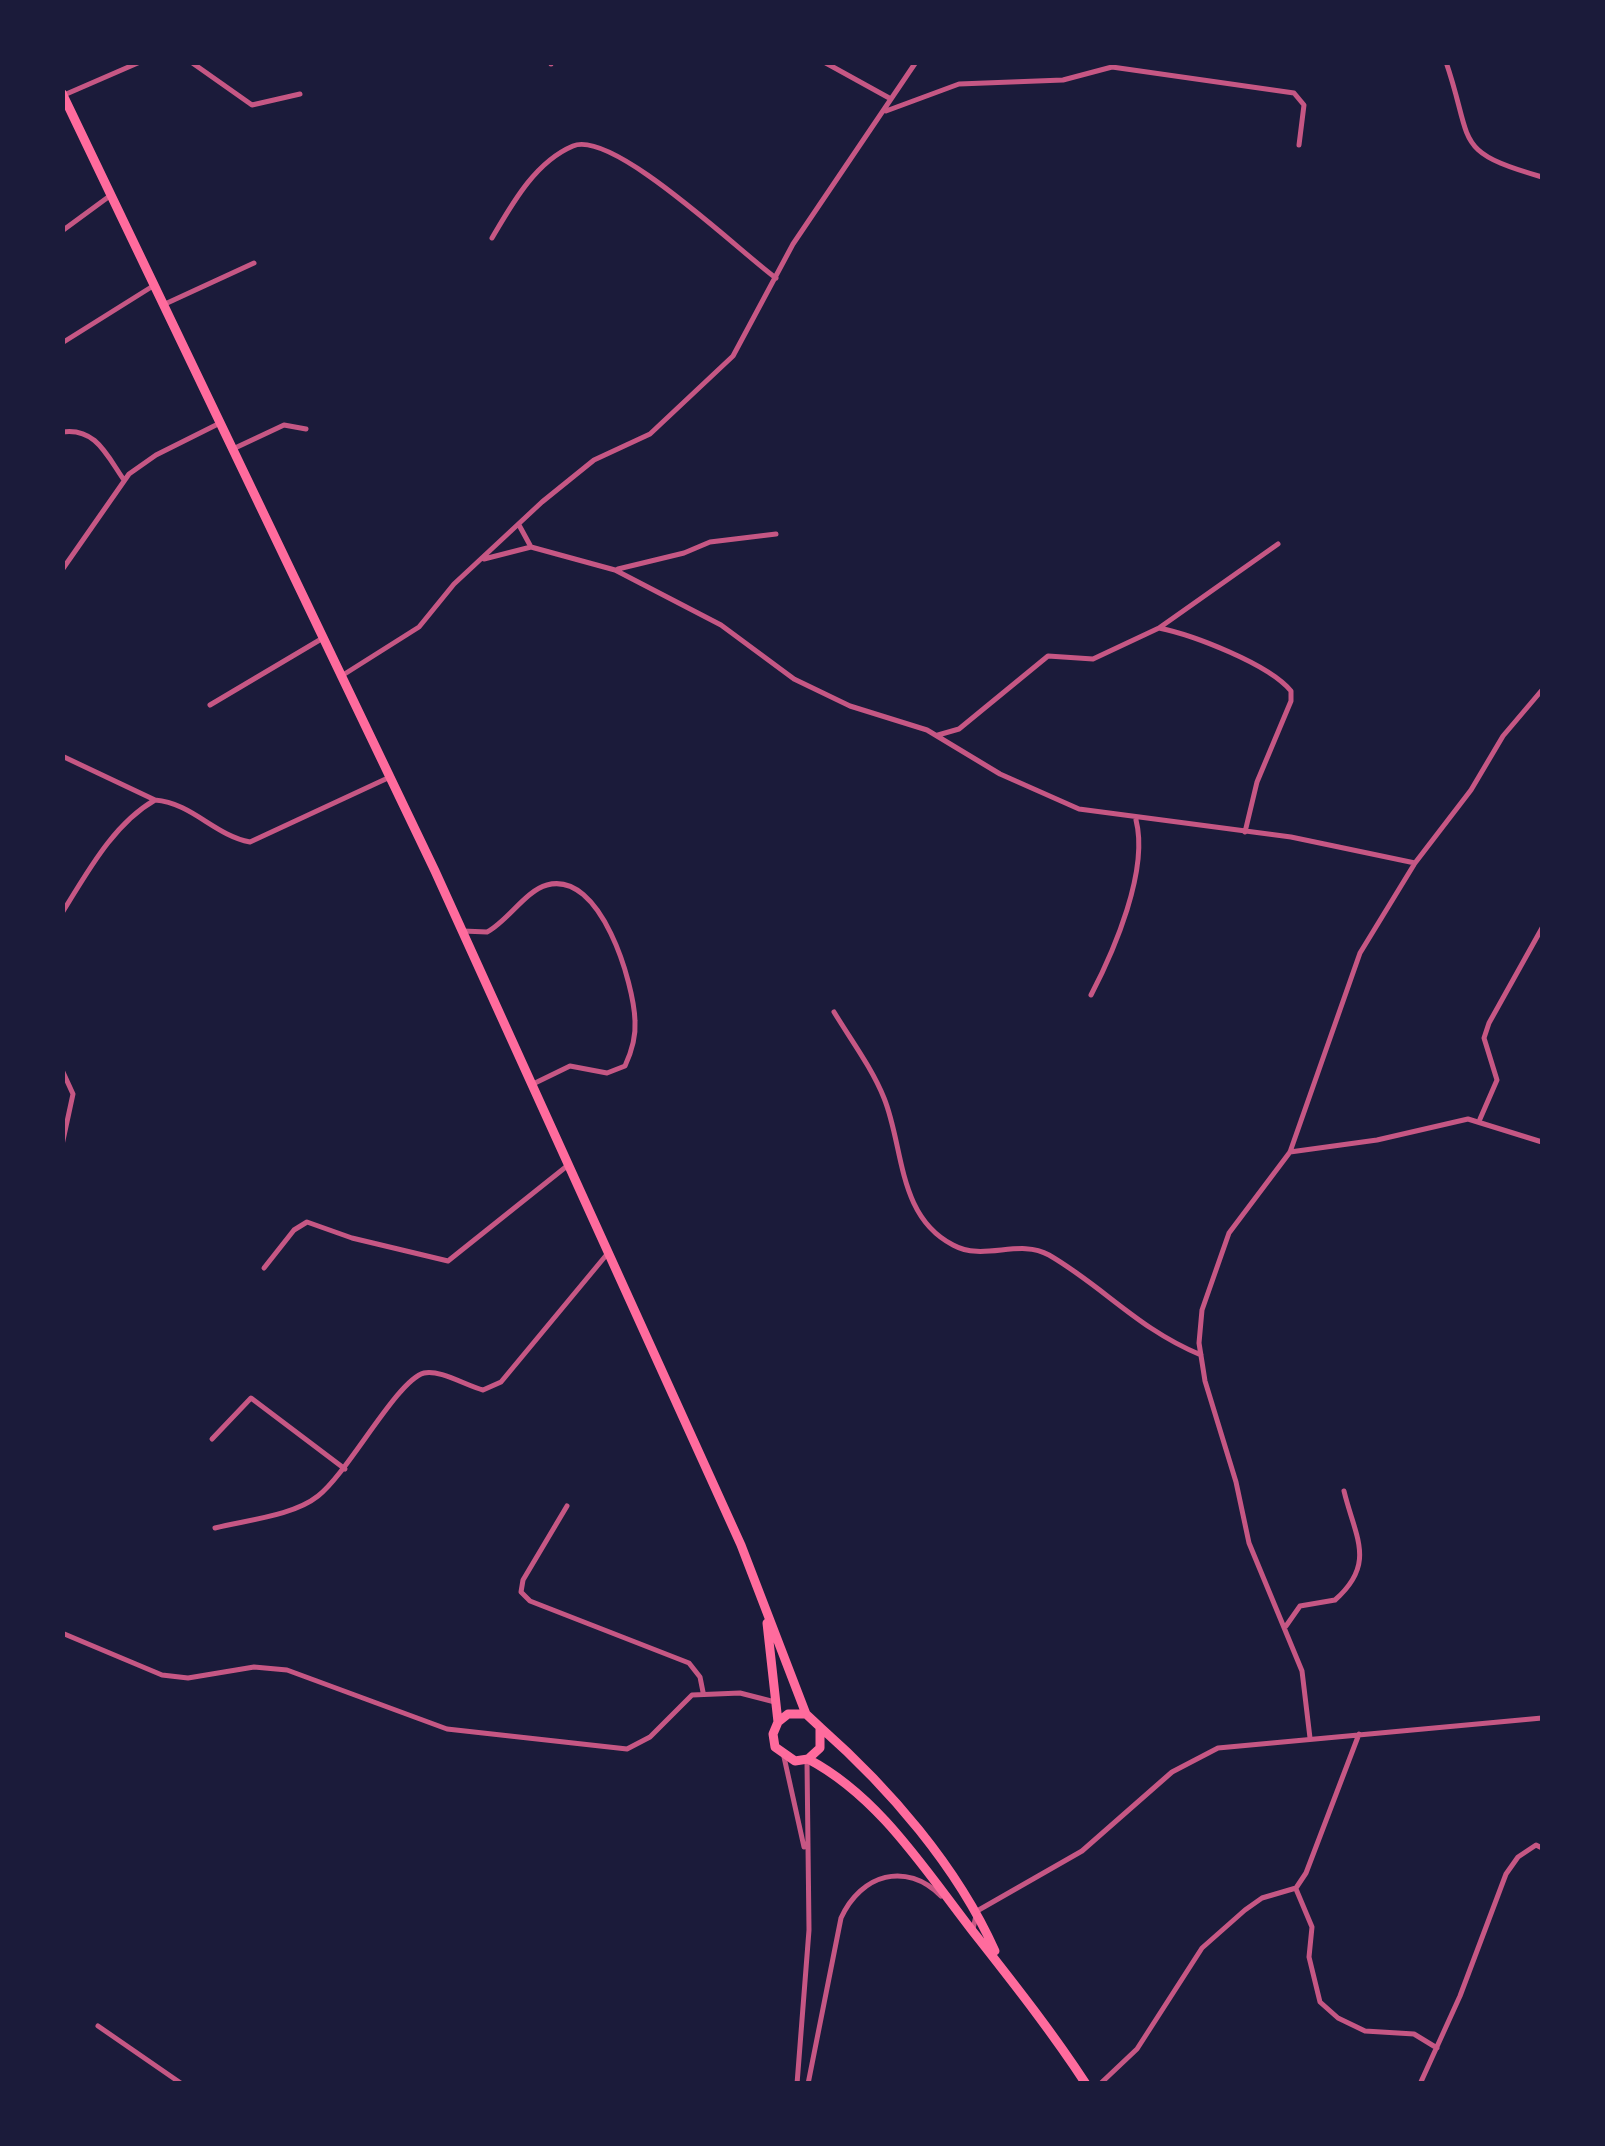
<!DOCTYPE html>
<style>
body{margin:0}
#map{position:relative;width:1605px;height:2146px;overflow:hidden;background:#1b1b3a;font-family:Arial,sans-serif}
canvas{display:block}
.frame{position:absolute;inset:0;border:65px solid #1b1b3a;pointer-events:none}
</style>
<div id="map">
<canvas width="1605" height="2146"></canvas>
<div class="frame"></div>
</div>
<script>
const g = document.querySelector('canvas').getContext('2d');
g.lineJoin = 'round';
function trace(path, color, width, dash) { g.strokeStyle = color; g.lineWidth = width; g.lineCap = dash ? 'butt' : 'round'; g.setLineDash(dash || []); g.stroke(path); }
const minor = new Path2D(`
 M191 62 252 105 300 94
 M824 62 891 99
 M1446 62C1474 143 1451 151 1542 177
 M551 64V62
 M64 95 140 62
 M886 111 959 84 1063 80 1112 67 1294 93 1304 105 1299 145
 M62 231 111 195
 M492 238C512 204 535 162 573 146 613 129 740 252 776 278
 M165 304 254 263
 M62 343 153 286
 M62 432C96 427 107 456 124 480
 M235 448 284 425 306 429
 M519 525 531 547
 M484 559 531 547 615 570 721 625 794 679 850 706 927 730 1000 774 1079 809 1291 837 1415 863
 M618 569 684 553 710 542 776 534
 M62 570 129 474 156 455 220 423
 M1159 628C1193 635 1269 664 1291 691V701L1257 782 1245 832
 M343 675 419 627 454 584 542 502 594 460 650 434 733 356 793 244 916 62
 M210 705 323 638
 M938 735 959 729 1048 656 1093 659 1159 628 1278 544
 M62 756 155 800
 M62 913C87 873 113 824 155 800 192 803 214 835 250 842L390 777
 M463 931 487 932C508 921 525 891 547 885 601 870 634 984 635 1021 636 1036 631 1053 625 1066L607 1073 570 1066 533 1084
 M1091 995C1114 951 1149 870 1136 820
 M834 1012C851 1040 872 1068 884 1098 904 1147 897 1216 953 1245 984 1262 1019 1238 1049 1255 1104 1287 1138 1329 1201 1355
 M62 1070 73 1094 62 1145
 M1480 1119 1497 1080 1484 1038 1489 1023 1542 928
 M1290 1152 1377 1140 1468 1119 1542 1142
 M264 1268 294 1230 307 1222 352 1238 448 1261 567 1166
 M212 1439 251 1398 345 1469
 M567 1506 523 1580 521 1592 530 1601 689 1663 700 1677 703 1692
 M215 1528C246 1520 293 1516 318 1496 348 1473 397 1380 424 1373 439 1369 467 1386 483 1390L501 1382 608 1253
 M1286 1626 1300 1606 1335 1600C1377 1563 1355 1537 1344 1491
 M62 1633 162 1675 188 1678 254 1667 287 1670 447 1729 627 1749 650 1737 692 1695 740 1693 775 1702
 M1310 1738 1302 1671 1249 1543 1236 1482 1205 1381 1199 1343 1202 1310 1229 1233 1290 1152 1360 953 1415 863 1471 790 1503 736 1542 690
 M784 1757 804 1847
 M1296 1889 1312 1927 1309 1957 1320 2002 1338 2018 1365 2031 1414 2034 1437 2048
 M973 1929 977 1911 1082 1851 1172 1772 1218 1748 1542 1718
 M98 2026 182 2084
 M797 2084 809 1930 807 1762
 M808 2084 841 1918C861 1874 906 1861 941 1896
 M1100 2084 1137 2049 1202 1948 1245 1910 1262 1898 1296 1888 1306 1873 1359 1734
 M1420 2084 1460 1996 1506 1874 1518 1857 1536 1845 1542 1848`);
const primary = new Path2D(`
 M62 93 435 871 741 1545 806 1714
 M767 1623 778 1722 773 1734 775 1747 795 1761 808 1759 820 1748V1727L806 1714H788L778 1722
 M820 1727C889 1788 957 1866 995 1951
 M808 1759C878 1796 923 1867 971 1929 1011 1980 1050 2029 1086 2084`);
trace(minor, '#c65784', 5);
trace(primary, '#ff6b9d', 9);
</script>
